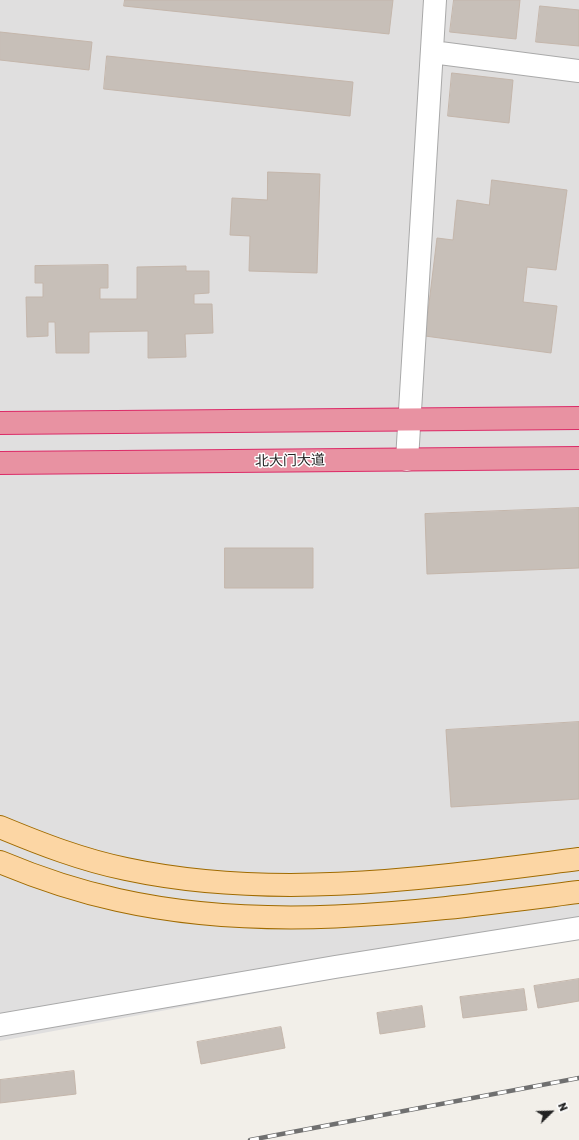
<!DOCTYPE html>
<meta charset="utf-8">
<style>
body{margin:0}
#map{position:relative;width:579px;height:1140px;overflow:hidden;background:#f2efe9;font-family:Rubik,sans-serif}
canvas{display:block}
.north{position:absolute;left:531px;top:1092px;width:40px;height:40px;-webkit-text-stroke:3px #fff;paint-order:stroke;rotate:67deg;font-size:11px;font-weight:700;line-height:16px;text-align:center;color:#222}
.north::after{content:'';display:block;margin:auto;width:14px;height:18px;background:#222;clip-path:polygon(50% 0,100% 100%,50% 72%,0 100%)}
</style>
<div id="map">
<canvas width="579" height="1140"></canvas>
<div class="north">N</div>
</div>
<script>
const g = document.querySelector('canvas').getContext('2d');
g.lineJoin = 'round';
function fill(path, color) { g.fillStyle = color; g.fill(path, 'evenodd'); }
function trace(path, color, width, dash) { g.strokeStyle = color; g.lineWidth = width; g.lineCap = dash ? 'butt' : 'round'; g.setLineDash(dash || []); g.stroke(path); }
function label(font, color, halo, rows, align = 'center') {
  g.font = font + ' Rubik,"Noto Sans SC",sans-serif'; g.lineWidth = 3; g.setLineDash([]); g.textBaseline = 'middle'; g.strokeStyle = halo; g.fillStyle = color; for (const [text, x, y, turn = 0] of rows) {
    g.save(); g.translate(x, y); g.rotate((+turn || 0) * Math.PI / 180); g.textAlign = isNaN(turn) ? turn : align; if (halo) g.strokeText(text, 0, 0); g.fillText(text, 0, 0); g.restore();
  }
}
const residential = new Path2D(`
 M0 0H579V933L0 1041Z`);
const building = new Path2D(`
 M125 0H393L389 34 124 6Z
 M454 0H520L516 39 450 32Z
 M540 6 579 10V46L536 42Z
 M0 32 92 42 89 70 0 60Z
 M107 56 353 82 350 116 104 89Z
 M452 73 513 80 509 123 448 116Z
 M268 172 320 174 317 273 249 271 250 236 230 235 232 198 267 200Z
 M492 180 567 190 556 270 527 267 523 302 557 306 551 353 425 336 437 238 453 240 457 200 489 205Z
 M108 265V288H100V299H137V267L186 266V271H209V293L194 294V304H212L213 333 185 334 186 357 148 358V331L89 332V353H56L55 322H48V336L27 337 26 297H43V283H35V266Z
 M579 508V568L427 574 425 514Z
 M225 548H313V588H225Z
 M579 722V799L451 807 446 730Z
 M579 979V1001L538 1008 534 986Z
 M524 989 527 1010 463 1018 460 997Z
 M422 1006 425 1027 380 1034 377 1013Z
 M281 1027 285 1048 201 1064 197 1042Z
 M74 1071 76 1094 0 1103V1080Z`);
const minor = new Path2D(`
 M432 52 579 71
 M407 460 435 0
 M0 1025 335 967 579 928`);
const major = new Path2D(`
 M0 827C41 844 82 860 126 869 276 901 429 878 579 859
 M0 862C38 878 77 891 118 900 270 934 427 911 579 892`);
const highway = new Path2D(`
 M0 423 579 418
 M0 463 579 458`);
const rail = new Path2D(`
 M250 1140 579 1078`);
const streetNames = [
 ["北大门大道",290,461,-1]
];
fill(residential, '#e0dfdf');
fill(building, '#c7bfb8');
trace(building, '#c4b6ab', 1);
trace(minor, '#a9a9a9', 24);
trace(major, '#a06b00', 24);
trace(highway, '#dc2a67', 24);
trace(minor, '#fff', 22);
trace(major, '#fcd6a4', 22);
trace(highway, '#e892a2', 22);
trace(rail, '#707070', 4.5);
trace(rail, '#fff', 3, [9]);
label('14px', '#222', '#fff', streetNames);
</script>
